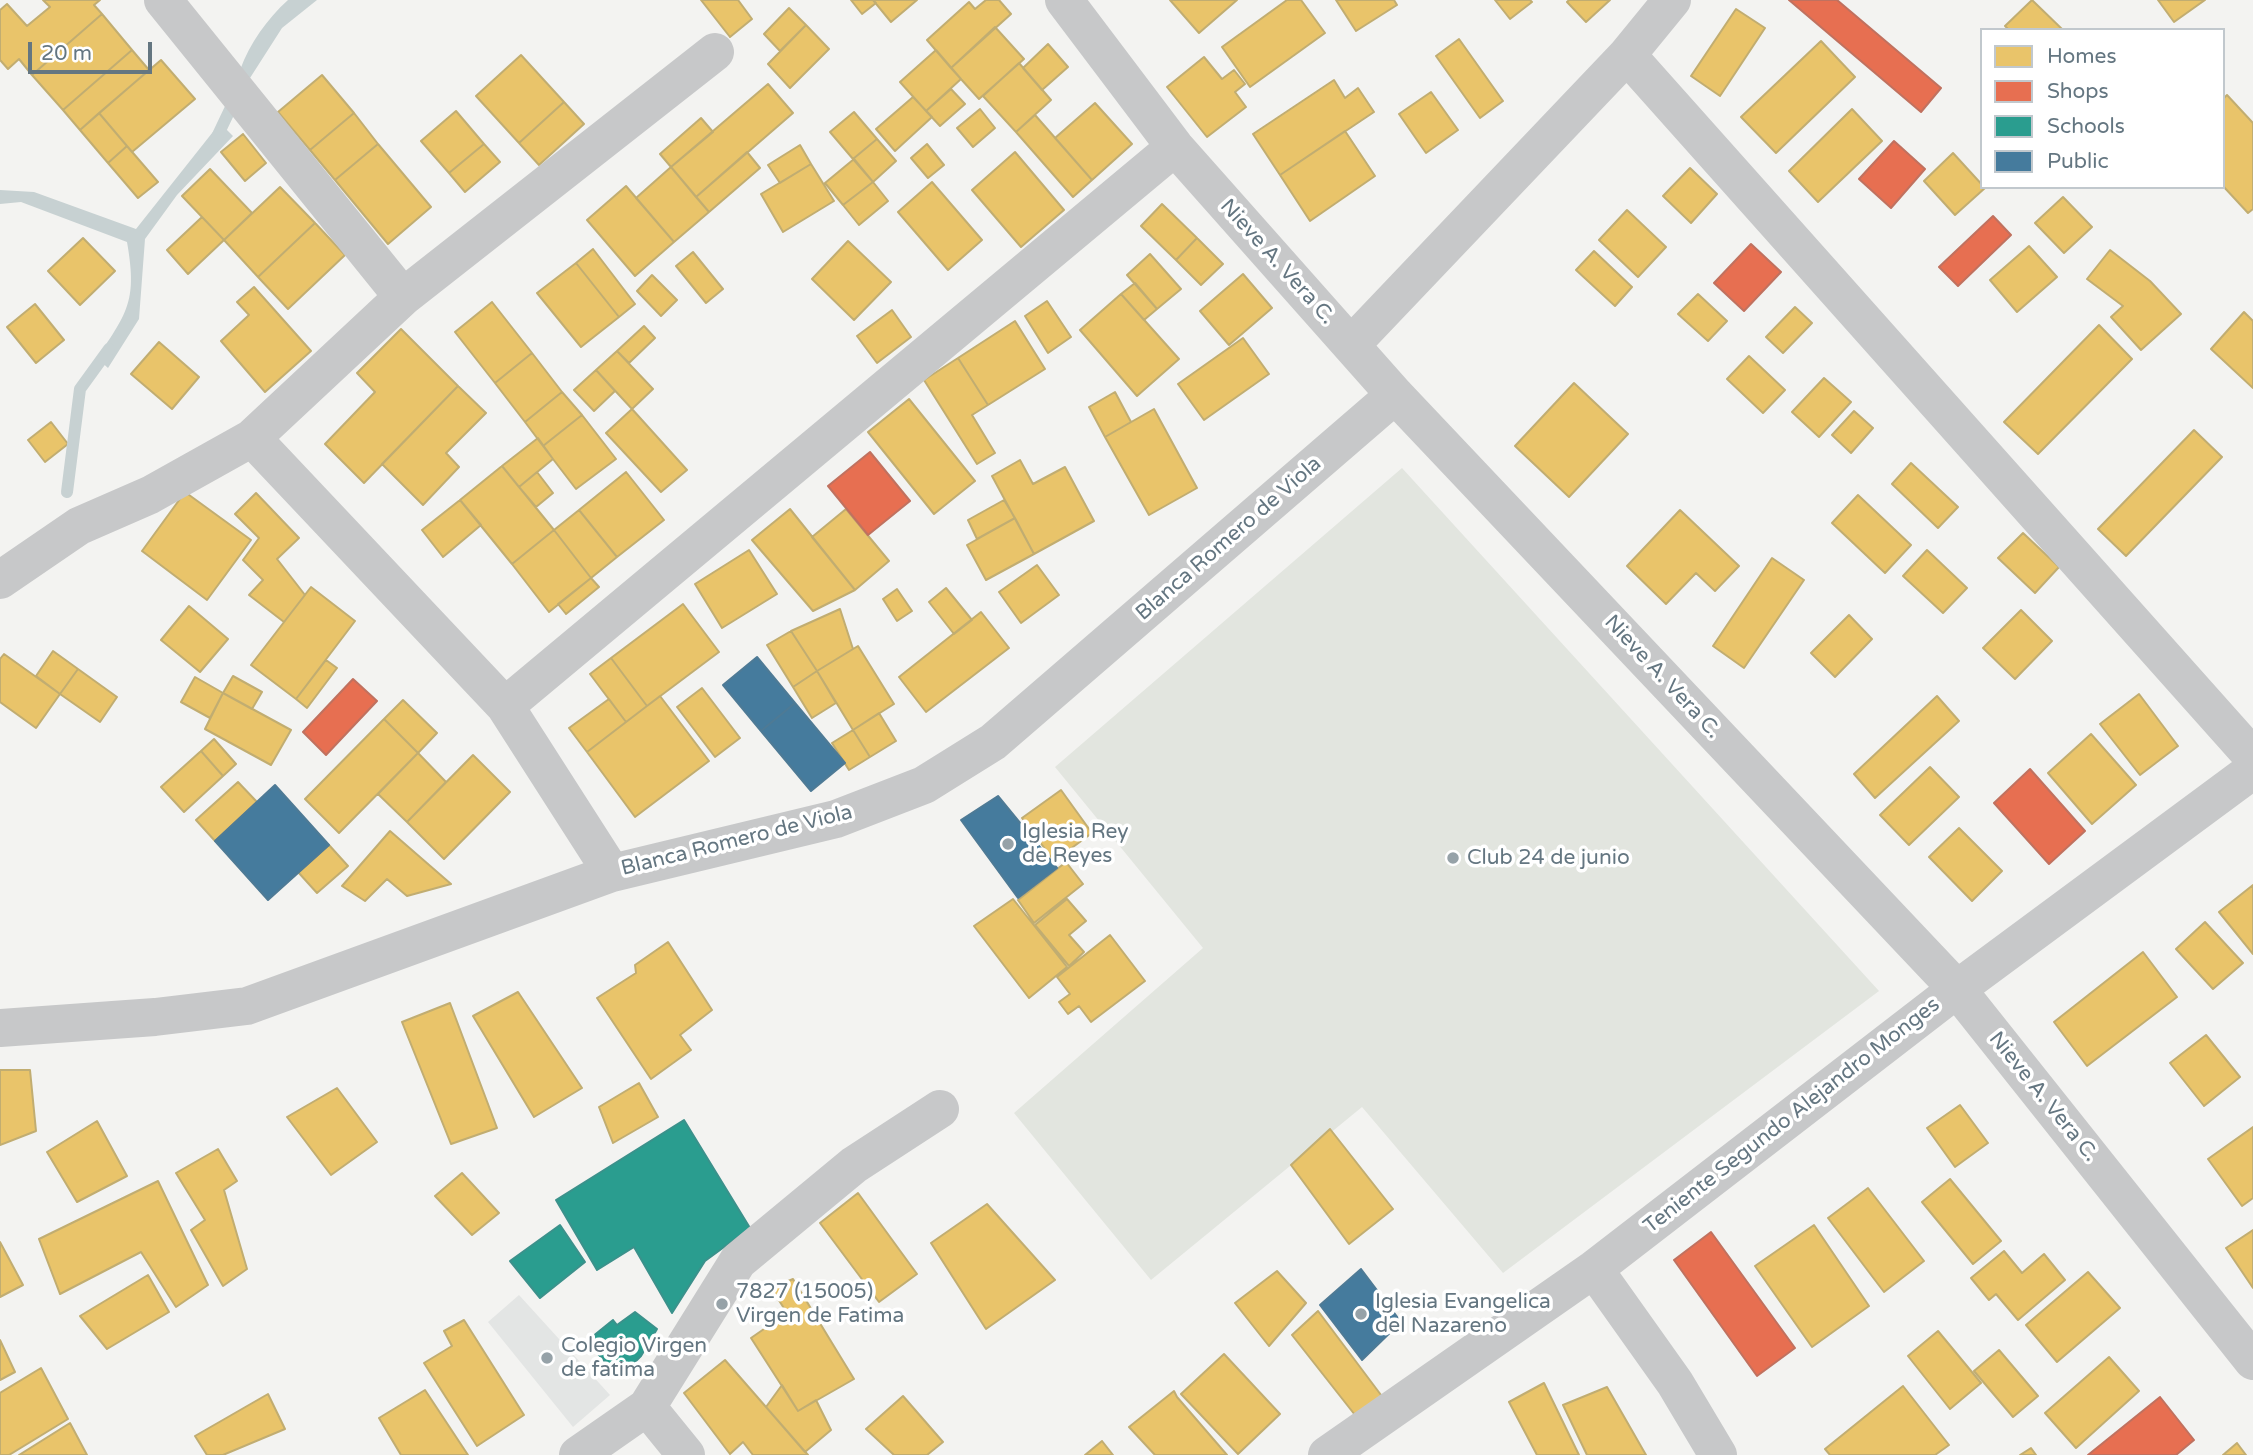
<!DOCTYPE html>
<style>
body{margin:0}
#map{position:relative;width:2253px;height:1455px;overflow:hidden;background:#f3f3f1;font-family:"Varela Round",sans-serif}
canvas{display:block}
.legend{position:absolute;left:1980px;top:28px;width:245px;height:161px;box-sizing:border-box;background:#fff;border:2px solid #c1c8cd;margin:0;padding:9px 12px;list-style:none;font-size:21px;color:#647681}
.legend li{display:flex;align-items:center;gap:14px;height:35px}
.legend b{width:35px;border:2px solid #c1c8cd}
.scale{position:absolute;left:28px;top:42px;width:124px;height:32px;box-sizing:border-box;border:4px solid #647681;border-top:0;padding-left:9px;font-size:21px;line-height:24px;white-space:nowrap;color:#647681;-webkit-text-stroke:5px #fff;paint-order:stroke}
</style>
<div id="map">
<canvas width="2253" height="1455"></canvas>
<ul class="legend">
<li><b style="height:19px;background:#e9c46a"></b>Homes</li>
<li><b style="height:19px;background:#e76f51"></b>Shops</li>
<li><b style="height:19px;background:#2a9d8f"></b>Schools</li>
<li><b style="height:19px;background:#457b9d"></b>Public</li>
</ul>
<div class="scale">20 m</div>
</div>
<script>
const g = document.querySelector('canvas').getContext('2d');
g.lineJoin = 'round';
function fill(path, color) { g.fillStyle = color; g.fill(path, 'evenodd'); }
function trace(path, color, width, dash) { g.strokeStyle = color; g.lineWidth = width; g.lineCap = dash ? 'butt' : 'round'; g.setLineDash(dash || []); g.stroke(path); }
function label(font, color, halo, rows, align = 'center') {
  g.font = font + ' "Varela Round",sans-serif'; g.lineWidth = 7; g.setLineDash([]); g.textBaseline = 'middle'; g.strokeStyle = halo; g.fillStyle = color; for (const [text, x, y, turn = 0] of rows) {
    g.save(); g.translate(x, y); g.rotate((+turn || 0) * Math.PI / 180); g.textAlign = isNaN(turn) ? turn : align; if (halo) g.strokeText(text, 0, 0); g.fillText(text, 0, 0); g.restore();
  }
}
const built = new Path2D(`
 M519 1295 610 1395 573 1427 488 1322Z`);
const green = new Path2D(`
 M1402 468 1879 991 1503 1273 1362 1107 1151 1280 1014 1113 1203 948 1055 767Z`);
const water = new Path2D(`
 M288 0H317L282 28 250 78 240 70C250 43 267 19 288 0Z
 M220 123 233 136 177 195 145 239 139 319 108 368 97 358C129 311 137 299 127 242L21 202 0 204V190L34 192 136 229Z`);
const homes = new Path2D(`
 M43 0H100L94 5 102 14 32 75 19 59 8 69 0 60V10L7 4 27 26 50 7Z
 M701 0H738L752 19 730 37Z
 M851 0H873L876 3 862 14Z
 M873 0H917L891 22Z
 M986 0H999L1011 14 951 68 927 40 969 2 975 9Z
 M1170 0H1237L1199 33Z
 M1287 0H1301L1325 33 1250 87 1222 47Z
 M1336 0H1394L1397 5 1356 31Z
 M1495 0H1530L1532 2 1510 19Z
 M1569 0H1610L1586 22 1567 2Z
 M2032 0 2063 30H2009L2005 26Z
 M2158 0H2205L2174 22Z
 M789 8 806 25 780 51 764 34Z
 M1736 9 1765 28 1720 96 1691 76Z
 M102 14 132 50 63 110 32 75Z
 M806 25 829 49 790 88 768 64Z
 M995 27 1024 59 979 99 951 68Z
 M1459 39 1503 101 1480 118 1436 56Z
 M1821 41 1855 77 1776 153 1741 117Z
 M1048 44 1068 67 1042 90 1023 68Z
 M132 50 149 70 80 130 63 110Z
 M936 50 961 79 926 111 900 82Z
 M521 55 564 102 519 143 476 96Z
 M1204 57 1222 79 1234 70 1245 84 1235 92 1246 107 1207 137 1167 87Z
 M161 60 195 99 132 152 99 113Z
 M1019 63 1051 100 1016 132 983 96Z
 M322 75 354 113 310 150 278 112Z
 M1334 80 1345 98 1358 88 1374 112 1280 175 1253 134Z
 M768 84 793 113 696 197 671 167Z
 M951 89 965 104 940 126 926 111Z
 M1431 92 1458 130 1426 153 1399 114Z
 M2227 95 2253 123V209L2248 213 2223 186V99Z
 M913 97 932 117 895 151 876 129Z
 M564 102 584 124 539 165 519 143Z
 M1095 103 1132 144 1092 180 1055 138Z
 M980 109 995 128 973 147 957 128Z
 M1852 109 1882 141 1818 202 1789 171Z
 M456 111 484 144 449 173 421 141Z
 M854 112 877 139 853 159 830 132Z
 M99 113 127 146 108 163 80 130Z
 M354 113 378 144 335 180 310 150Z
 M1035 115 1092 180 1073 197 1016 132Z
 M701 118 713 132 671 167 660 154Z
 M1345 131 1375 176 1310 221 1280 175Z
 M243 134 266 163 245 181 221 152Z
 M877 139 896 161 873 182 853 159Z
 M378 144 431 207 388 244 335 180Z
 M484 144 500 162 465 192 449 173Z
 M927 144 944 165 928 178 911 158Z
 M800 145 811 164 780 183 768 165Z
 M127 146 158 182 138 198 108 163Z
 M747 152 760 168 709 212 696 197Z
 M1015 152 1064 210 1021 247 972 190Z
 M1953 153 1985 188 1955 215 1924 181Z
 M854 159 873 182 843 205 825 183Z
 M811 164 834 201 783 232 761 194Z
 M671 167 709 212 674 242 636 198Z
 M1690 168 1717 194 1691 223 1663 196Z
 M210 169 252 213 224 240 182 196Z
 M873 182 888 201 859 225 843 205Z
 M932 182 982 240 948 270 898 212Z
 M626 186 674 242 635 276 587 220Z
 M280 187 315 223 258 277 224 240Z
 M2063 197 2092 227 2064 253 2035 223Z
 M1162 204 1197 238 1176 260 1141 226Z
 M1627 210 1666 247 1638 277 1599 240Z
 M202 217 224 240 188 274 167 250Z
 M315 223 345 255 288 309 258 277Z
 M83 238 115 271 80 305 48 271Z
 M1197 238 1223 264 1201 285 1176 260Z
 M848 241 891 282 854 320 812 279Z
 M2029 246 2057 277 2017 312 1990 280Z
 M593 249 635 304 619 317 576 263Z
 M2110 250 2150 281 2181 314 2141 350 2111 317 2123 306 2087 279Z
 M1594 251 1632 287 1615 306 1576 270Z
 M693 252 723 289 706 303 676 266Z
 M1150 254 1181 289 1157 309 1127 275Z
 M576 263 619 317 581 347 537 293Z
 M1243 274 1272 308 1229 345 1200 311Z
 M652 275 677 300 661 316 637 291Z
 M1135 283 1157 309 1144 320 1121 294Z
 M254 287 311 351 265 392 221 341 249 315 237 302Z
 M1121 294 1179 359 1137 396 1080 330Z
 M1698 294 1727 321 1708 341 1678 314Z
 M1047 301 1071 337 1048 353 1025 316Z
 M492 302 532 353 495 383 455 332Z
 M35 304 64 340 36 363 7 327Z
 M1795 307 1812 323 1783 353 1766 337Z
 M892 310 911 337 877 363 857 336Z
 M2244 312 2253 321V388L2211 349Z
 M1015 321 1045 369 988 405 958 358Z
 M2099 325 2132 359 2038 454 2004 422Z
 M644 326 655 338 629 363 617 351Z
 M401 329 458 386 364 483 325 444 375 392 357 373Z
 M1243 338 1269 374 1204 420 1178 384Z
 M159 342 199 377 172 409 131 374Z
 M617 351 653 389 632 409 596 370Z
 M532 353 562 392 525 422 495 383Z
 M1749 356 1785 390 1763 413 1727 379Z
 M958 358 988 405 972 415 995 453 977 464 924 380Z
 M596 370 615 391 594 411 574 390Z
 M1824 378 1851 402 1819 437 1792 412Z
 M1574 383 1628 434 1569 497 1515 446Z
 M458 386 486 413 446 453 459 467 423 505 382 464Z
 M562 392 582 415 543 446 525 422Z
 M1115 392 1131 422 1105 437 1089 407Z
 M909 399 975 481 934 514 868 432Z
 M632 409 687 470 661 492 606 433Z
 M1154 409 1197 488 1149 515 1105 437Z
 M1854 411 1873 428 1851 453 1832 435Z
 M582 415 616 459 576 489 543 446Z
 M51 422 68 444 45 462 28 440Z
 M2194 430 2222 457 2126 556 2098 529Z
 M538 438 553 459 519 487 502 466Z
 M1020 460 1033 484 1065 467 1094 521 1034 554 992 476Z
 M1911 463 1958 507 1938 528 1892 484Z
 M502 466 554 530 512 564 460 500Z
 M537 472 553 493 536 507 519 487Z
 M626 472 664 520 617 557 579 510Z
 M185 492 251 540 207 600 142 551Z
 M256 493 299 538 277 559 305 595 284 622 249 595 263 580 243 560 259 538 235 514Z
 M1858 495 1911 545 1885 573 1832 523Z
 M460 500 481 525 443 557 422 530Z
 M1004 500 1015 518 977 539 968 520Z
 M790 509 855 590 813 611 752 540Z
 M846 509 889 561 855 590 812 537Z
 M579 510 617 557 591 578 554 530Z
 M1680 510 1739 566 1715 591 1696 573 1666 604 1627 566Z
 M1015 518 1034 554 986 580 967 545Z
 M554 530 591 578 549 612 512 564Z
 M2023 533 2059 567 2035 593 1998 558Z
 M749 550 777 594 722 628 695 584Z
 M1927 550 1967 588 1943 613 1903 576Z
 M1772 558 1804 580 1744 668 1713 646Z
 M1037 565 1059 595 1021 623 999 592Z
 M591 578 599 587 566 614 558 604Z
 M311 587 355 621 296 699 251 665Z
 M946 588 972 620 954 634 929 602Z
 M897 589 912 611 897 621 883 599Z
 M683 604 719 652 647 706 611 658Z
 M189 606 228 639 200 672 161 640Z
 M840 609 853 649 817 671 791 631Z
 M2021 610 2052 641 2015 679 1983 648Z
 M981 612 1009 648 926 712 899 677Z
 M1849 615 1872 639 1835 677 1811 653Z
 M791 631 817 671 793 687 767 645Z
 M858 646 894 704 853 730 817 671Z
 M53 651 78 669 60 694 36 676Z
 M4 654 60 694 36 728 0 702V659Z
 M611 658 647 706 626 722 590 674Z
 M326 660 337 668 307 708 296 699Z
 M78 669 117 697 100 722 60 694Z
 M817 671 836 703 812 718 793 687Z
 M233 676 262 692 252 709 223 693Z
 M195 677 223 693 210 718 181 702Z
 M702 688 740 738 715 757 677 707Z
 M223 693 291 730 271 765 205 729Z
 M2139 694 2178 746 2140 775 2100 724Z
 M660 696 709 761 635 817 587 752Z
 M1937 696 1959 721 1875 798 1854 774Z
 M609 699 626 722 587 752 569 728Z
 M403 700 437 733 418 753 384 719Z
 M879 713 896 741 870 757 853 730Z
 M384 719 418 753 339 833 305 799Z
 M853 730 870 757 849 770 832 743Z
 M2091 734 2136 785 2092 824 2048 773Z
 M214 739 236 764 223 776 201 751Z
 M201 751 223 776 184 812 161 787Z
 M418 753 446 782 407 822 378 794Z
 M473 755 510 792 444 859 407 822Z
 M1930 767 1959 797 1909 845 1880 815Z
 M238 782 257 802 215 841 196 820Z
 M1061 790 1092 833 1054 861 1022 818Z
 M1959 828 2002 871 1972 901 1929 857Z
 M390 831 451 884 407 896 387 879 365 901 342 886Z
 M329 845 348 866 317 893 298 872Z
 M1066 862 1083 884 1034 923 1018 900Z
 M2253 885V954L2219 912Z
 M1013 899 1067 967 1029 998 974 926Z
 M1067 899 1086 921 1069 935 1084 952 1069 966 1035 925Z
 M2205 922 2243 963 2213 989 2176 949Z
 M1110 935 1145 981 1091 1022 1079 1006 1068 1014 1059 1002 1070 994 1057 977Z
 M668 942 712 1010 680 1035 691 1050 651 1079 597 998 636 973 635 965Z
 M2143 952 2177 997 2087 1066 2054 1022Z
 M518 992 582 1088 534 1117 473 1016Z
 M450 1003 497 1128 451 1144 402 1022Z
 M2206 1035 2240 1077 2204 1106 2170 1063Z
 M0 1070H30L36 1131 0 1145Z
 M639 1083 658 1117 613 1143 599 1107Z
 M337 1088 377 1142 331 1175 287 1117Z
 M1960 1105 1988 1143 1955 1167 1927 1128Z
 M97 1121 127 1176 77 1202 47 1152Z
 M2253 1127V1198L2242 1206 2208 1159Z
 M1330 1129 1393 1209 1349 1244 1291 1165Z
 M218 1149 237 1181 224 1190 247 1269 223 1286 191 1230 205 1220 176 1173Z
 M462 1173 499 1213 472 1235 435 1196Z
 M1950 1179 2001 1241 1973 1264 1922 1202Z
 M158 1181 208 1285 176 1307 141 1252 60 1294 39 1239Z
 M1868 1188 1924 1261 1884 1292 1828 1218Z
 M858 1193 917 1274 879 1302 820 1223Z
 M987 1204 1055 1280 986 1329 931 1243Z
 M1814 1225 1869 1306 1812 1347 1755 1266Z
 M2253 1230V1288L2226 1248Z
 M0 1242 23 1285 0 1297Z
 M2004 1251 2022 1273 2044 1254 2065 1280 2018 1320 1996 1294 1989 1300 1971 1278Z
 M1277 1271 1306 1303 1269 1346 1235 1303Z
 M2088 1272 2120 1308 2057 1362 2026 1325Z
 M148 1275 169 1312 107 1349 80 1316Z
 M793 1279 854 1379 798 1411 751 1338 787 1313 771 1288Z
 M1318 1311 1384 1399 1355 1415 1292 1335Z
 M464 1320 524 1415 477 1446 424 1363 452 1346 444 1331Z
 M1938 1331 1981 1383 1950 1409 1908 1356Z
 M0 1340 15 1372 0 1380Z
 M1999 1350 2038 1396 2013 1417 1974 1371Z
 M1224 1354 1280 1414 1238 1454 1181 1394Z
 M2109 1357 2139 1391 2076 1448 2045 1413Z
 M725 1360 766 1407 808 1455H753L743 1442 730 1454 684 1393Z
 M41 1368 68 1419 9 1455H0V1393Z
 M1544 1383 1579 1455H1537L1509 1402Z
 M782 1385 798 1411 816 1400 831 1430 805 1452 766 1407Z
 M1903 1386 1949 1445 1935 1455H1830L1825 1449Z
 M1607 1387 1646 1455H1587L1563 1405Z
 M425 1390 468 1455H401L379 1418Z
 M1174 1391 1177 1397 1227 1455H1155L1129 1427Z
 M268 1394 285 1429 223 1455H207L195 1436Z
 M903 1396 943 1442 927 1455H894L866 1429Z
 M70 1423 87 1455H19Z
 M1102 1441 1113 1455H1085Z
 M2237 1443 2246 1455H2223Z
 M2031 1448 2036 1455H2020Z`);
const shops = new Path2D(`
 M1789 0H1837L1941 88 1921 112Z
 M1894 141 1925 169 1891 208 1859 179Z
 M1993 216 2011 235 1958 286 1939 267Z
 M1751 244 1781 272 1744 311 1714 283Z
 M870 452 910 501 868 535 828 486Z
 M353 679 377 701 326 755 303 732Z
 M2030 769 2085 831 2049 864 1994 803Z
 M1711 1232 1795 1348 1757 1376 1674 1260Z
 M2160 1397 2194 1440 2176 1455H2088Z`);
const schools = new Path2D(`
 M684 1120 750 1228 705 1261 672 1313 634 1247 597 1270 556 1200Z
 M560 1225 585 1262 540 1298 510 1261Z
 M635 1312 657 1329 641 1356 619 1378 587 1341 613 1320 617 1325Z`);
const public = new Path2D(`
 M757 657 795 703 761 731 723 685Z
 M795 703 845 763 811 791 761 731Z
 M275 785 329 845 268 900 215 841Z
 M998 796 1057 868 1018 898 961 820Z
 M1361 1269 1401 1322 1362 1360 1320 1305Z`);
const stream = new Path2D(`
 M216 139 235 99
 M67 492 80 389 109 349`);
const minor = new Path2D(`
 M163 0 403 297
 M1064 0 1175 147 1395 395 1957 989 2253 1361
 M1627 55 2253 757
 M1351 345 1627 55 1672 0
 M252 438 505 706 612 873
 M0 580 79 526 150 495 252 438 403 297 715 52
 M505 706 1175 147
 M0 1028 155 1017 247 1006 612 873 836 819 924 785 993 742 1395 395
 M1594 1269 1675 1383 1718 1455
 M647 1407 686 1455
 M578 1455 647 1407 738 1261 854 1165 940 1109
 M1327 1455 1594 1269 1957 989 2253 770`);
const markers = [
 [1008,844,7,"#96a2a8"],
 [1453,858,7,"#96a2a8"],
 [722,1304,7,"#96a2a8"],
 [1361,1314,7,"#96a2a8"],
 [547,1358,7,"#96a2a8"]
];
const streetNames = [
 ["Nieve A. Vera C.",1277,262,48],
 ["Blanca Romero de Viola",1229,539,-41],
 ["Nieve A. Vera C.",1662,677,47],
 ["Blanca Romero de Viola",737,841,-14],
 ["Nieve A. Vera C.",2043,1097,51],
 ["Teniente Segundo Alejandro Monges",1792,1116,-38]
];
const poiNames = [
 ["Iglesia Rey",1022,832],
 ["de Reyes",1022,856],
 ["Club 24 de junio",1467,858],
 ["7827 (15005)",736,1292],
 ["Virgen de Fatima",736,1316],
 ["Iglesia Evangelica",1375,1302],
 ["del Nazareno",1375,1326],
 ["Colegio Virgen",561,1346],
 ["de fatima",561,1370]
];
fill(built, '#e3e5e4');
fill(green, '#e2e5df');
fill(water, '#c7d1d2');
fill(homes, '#e9c46a');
trace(homes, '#c1ad71', 2);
fill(shops, '#e76f51');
trace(shops, '#c0715f', 2);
fill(schools, '#2a9d8f');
trace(schools, '#3b918b', 2);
fill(public, '#457b9d');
trace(public, '#4e7a95', 2);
trace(stream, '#c7d1d2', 12);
trace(minor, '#c7c8c9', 38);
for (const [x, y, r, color] of markers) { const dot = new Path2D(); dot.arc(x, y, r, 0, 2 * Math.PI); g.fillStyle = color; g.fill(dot); trace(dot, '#fff', 2.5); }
label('21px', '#647681', '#fff', streetNames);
label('21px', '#647681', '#fff', poiNames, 'left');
</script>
